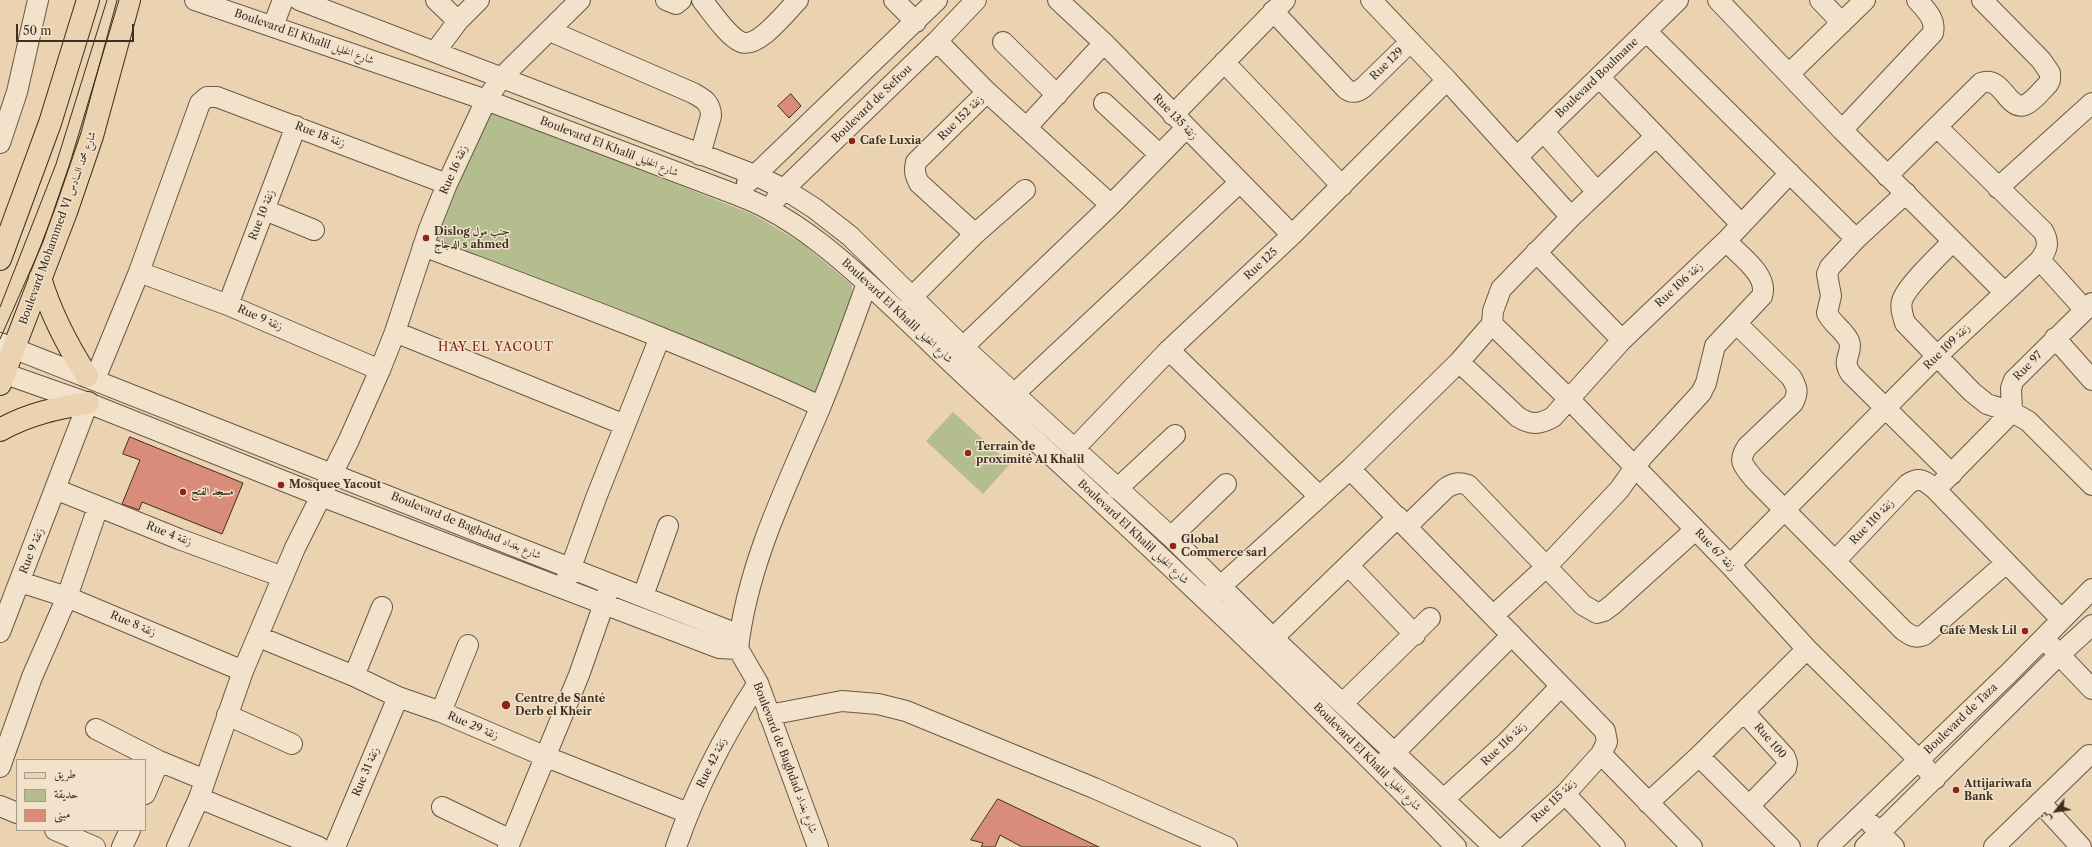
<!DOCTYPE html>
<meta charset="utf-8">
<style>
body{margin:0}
#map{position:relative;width:2092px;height:847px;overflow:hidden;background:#ebd2b0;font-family:"Libre Caslon Text",Amiri,serif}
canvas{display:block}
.legend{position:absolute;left:16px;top:759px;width:130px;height:72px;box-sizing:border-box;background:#f2e2cc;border:1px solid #aa9a88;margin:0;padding:5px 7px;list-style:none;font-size:12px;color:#3d2f21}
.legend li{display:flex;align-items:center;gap:8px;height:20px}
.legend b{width:20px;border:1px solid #aa9a88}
.north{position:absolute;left:2036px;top:791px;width:40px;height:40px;-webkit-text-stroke:3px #f2e2cc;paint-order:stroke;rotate:240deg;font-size:11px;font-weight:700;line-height:16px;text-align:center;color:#3d2f21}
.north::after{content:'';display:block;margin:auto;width:14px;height:18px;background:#3d2f21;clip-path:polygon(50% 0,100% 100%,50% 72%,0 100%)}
.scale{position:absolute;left:16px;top:24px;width:118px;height:18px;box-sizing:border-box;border:2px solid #3d2f21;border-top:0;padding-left:5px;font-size:12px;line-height:14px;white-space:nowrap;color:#3d2f21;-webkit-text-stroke:3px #f2e2cc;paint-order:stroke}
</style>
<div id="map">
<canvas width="2092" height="847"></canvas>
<ul class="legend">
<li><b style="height:5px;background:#ebd2b0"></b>طريق</li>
<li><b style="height:11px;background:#b3bd8e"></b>حديقة</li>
<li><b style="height:11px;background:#d98c79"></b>مبنى</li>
</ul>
<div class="north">ش</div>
<div class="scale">50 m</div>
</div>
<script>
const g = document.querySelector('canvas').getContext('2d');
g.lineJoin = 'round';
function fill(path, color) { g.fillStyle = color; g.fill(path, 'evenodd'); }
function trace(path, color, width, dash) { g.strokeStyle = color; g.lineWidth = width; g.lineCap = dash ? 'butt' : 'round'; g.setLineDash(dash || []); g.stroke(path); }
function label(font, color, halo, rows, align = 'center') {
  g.font = font + ' "Libre Caslon Text",Amiri,serif'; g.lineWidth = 3; g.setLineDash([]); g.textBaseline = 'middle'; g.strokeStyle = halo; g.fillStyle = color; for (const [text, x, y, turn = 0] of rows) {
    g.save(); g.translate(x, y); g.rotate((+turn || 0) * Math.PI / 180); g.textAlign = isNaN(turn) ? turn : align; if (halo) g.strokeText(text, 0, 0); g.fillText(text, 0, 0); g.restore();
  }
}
const green = new Path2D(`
 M483 107 754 215 803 244 852 285 850 331 820 403 425 243Z
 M953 412 1010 464 983 494 926 441Z`);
const building = new Path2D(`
 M791 94 801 106 789 118 778 106Z
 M130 437 243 483 222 534 142 502 139 510 122 504 140 460 123 454Z
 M998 799 1099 847H1022L1000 835 995 847H981L983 843 971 840Z`);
const minor = new Path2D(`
 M195 0 486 100 737 195C747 199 758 203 768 209 804 228 836 255 866 282 907 319 946 359 987 396 1147 543 1305 691 1456 847
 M299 0 755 175 784 189 814 208 850 236 963 347 1171 537 1273 638 1494 847
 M666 0 676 4 681 0
 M702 0C711 11 728 37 741 42 758 49 787 11 798 0
 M894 0 916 22
 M1058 0 1104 43 1292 235
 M1371 0 1447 80 1571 217
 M1718 0 1842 130 2004 292
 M1820 0 1842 23
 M1273 11 1346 89C1353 94 1358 92 1364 87L1410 42
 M458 21 479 0
 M273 26 283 0
 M550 31 693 93C704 99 711 103 711 116L700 155
 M1646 31 1856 239
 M937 41 987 92 1111 205
 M1003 42 1057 95
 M435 52 458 21 436 0
 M1224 62 1342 186
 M1789 74 1865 0
 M1599 77 1741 224
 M1104 103 1159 154
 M1173 115 1285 0
 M1026 128 1104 43
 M1842 130 1933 33C1936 19 1926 10 1917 0
 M1543 131 1597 192
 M0 143 17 92 38 0
 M1517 157 1678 0
 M1887 176 1981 83C2003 75 2007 111 2025 105 2033 102 2042 90 2048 84L2050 80V73L2041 60 1982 0
 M747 183 937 0
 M1998 188 2092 103
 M1906 193 1856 239 1830 267 1827 274 1831 296 1827 313C1832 324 1844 330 1849 341 1854 353 1840 359 1851 374L1952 474
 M776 199 784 189 937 41 976 0
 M265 210 314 230
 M975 234 919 183C915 175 914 171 916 162L987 92
 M1953 241C1941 254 1906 286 1902 301 1900 308 1903 316 1905 323L1972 392 1987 404 2012 412 2028 421 2092 485
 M423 246C557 297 691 346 820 406
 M1536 252 1622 340
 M2040 260 2085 310
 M139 272 228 305 380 370
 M911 298 975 234 1025 190
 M228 305 296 126
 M1492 324 1569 399 1730 565 1807 649 1918 759 1935 779
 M1737 324 1791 377C1797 387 1799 392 1793 403L1747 447C1737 462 1744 466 1754 479L1903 630C1910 635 1915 639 1924 635L2006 563
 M395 332 625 425
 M2055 338 2092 380
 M0 343 727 630 758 683 818 847
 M963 347 1111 205 1186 128
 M1169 350 1319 496
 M1459 362 1518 417C1531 425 1539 425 1553 417L1622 340 1726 241 1790 173
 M0 372 88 403 321 496 719 648 738 649
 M95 379 139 272 200 103 207 97H217L447 184
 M1014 394 1240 182
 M1074 449 1169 350 1292 235 1447 80
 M1350 469 1605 731 1607 742 1601 754 1565 794 1506 847
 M1942 483 2012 412 2011 388 2014 380 2092 303
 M55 489 179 539 283 577
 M1117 489 1175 435
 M1407 526 1446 488C1454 483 1459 482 1468 485L1583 605 1597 613 1604 611 1612 605 1695 530
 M1171 537 1226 484
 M1835 561 1908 484C1920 476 1925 481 1935 489L2061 619
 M1730 565 1937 356 2040 260C2047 250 2050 243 2043 231L1937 127
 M1349 566 1415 635
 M566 581 596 498 660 337
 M20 582 67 597 243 671
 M1211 595 1350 469 1459 362 1492 324 1493 311 1501 289 1571 217 1655 137
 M643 596 668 526
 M1494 615 1546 567 1619 490 1643 456 1701 393 1706 383 1715 346 1762 296C1769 275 1739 255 1726 241
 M0 632 88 403
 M259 637 354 676 398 697 441 712 544 756 688 813
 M1273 638 1398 517
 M2050 645 2092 689
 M738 649C747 565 787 485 820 408 837 367 852 325 867 283
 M354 676 382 607
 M1343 703 1430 618
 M441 712 468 645
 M1744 712 1785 757 1787 763 1786 768 1749 806
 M227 715 292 744
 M769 715 842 701 878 704 906 711 1094 788 1227 847
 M96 729 159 761 205 780
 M1601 754 1692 847
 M1699 756 1790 847
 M1386 761 1512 635
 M0 767 32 677 67 597 98 507
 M145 794 159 761
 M1565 794 1615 847
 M199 798 319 847
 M1444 799 1508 741 1561 686
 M2040 802 2081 847
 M1648 803 1699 756 1807 649
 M0 806 17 813
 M442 807 511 840
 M1871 824 1894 847
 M55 830 95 847
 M122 847 130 830
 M177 847 199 798 243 671 295 548 348 442 380 370 395 332 429 229 447 184 486 100 502 77 580 0
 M335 847 398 697
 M508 847 579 675 608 592
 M676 847C696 789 724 735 758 683
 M1828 847 2009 673 2092 589
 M1865 847 2059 655 2092 625
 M1994 847 2089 755`);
const major = new Path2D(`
 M0 259 50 123 88 0
 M40 278C51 314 67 345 87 376
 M0 384 66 212 92 136 129 0
 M0 430C28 414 57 408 88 403`);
const tram = new Path2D(`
 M0 307 56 164 107 0
 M0 339 43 242 70 163 119 0`);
const markers = [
 [852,141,4,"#8f2418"],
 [426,238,4,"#8f2418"],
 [968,453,4,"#8f2418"],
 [281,485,4,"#8f2418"],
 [183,492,4,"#8f2418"],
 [1173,546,4,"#8f2418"],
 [2025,631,4,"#8f2418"],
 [506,705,5,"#8f2418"],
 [1956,790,4,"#8f2418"]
];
const streetNames = [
 ["Boulevard El Khalil شارع الخليل",304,37,19],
 ["Rue 129",1387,64,-44],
 ["Boulevard Boulmane",1597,78,-44],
 ["Boulevard de Sefrou",872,104,-44],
 ["Rue 135 زنقة",1175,117,46],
 ["Rue 152 زنقة",961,118,-45],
 ["Rue 18 زنقة",320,135,21],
 ["Boulevard El Khalil شارع الخليل",609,147,21],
 ["Rue 16 زنقة",454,170,-66],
 ["Rue 10 زنقة",262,215,-69],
 ["Boulevard Mohammed VI شارع محمد السادس",58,228,-70],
 ["Rue 125",1261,264,-43],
 ["Rue 106 زنقة",1679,285,-43],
 ["Boulevard El Khalil شارع الخليل",897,311,43],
 ["Rue 9 زنقة",260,318,23],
 ["Rue 109 زنقة",1947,347,-44],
 ["Rue 97",2028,366,-46],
 ["Rue 110 زنقة",1872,522,-46],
 ["Boulevard de Baghdad شارع بغداد",466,526,22],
 ["Boulevard El Khalil شارع الخليل",1133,532,43],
 ["Rue 4 زنقة",169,534,21],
 ["Rue 67 زنقة",1715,550,46],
 ["Rue 9 زنقة",32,551,-69],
 ["Rue 8 زنقة",133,624,23],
 ["Boulevard de Taza",1961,719,-44],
 ["Rue 29 زنقة",473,726,23],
 ["Rue 100",1770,741,49],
 ["Rue 116 زنقة",1504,744,-44],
 ["Boulevard El Khalil شارع الخليل",1367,757,45],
 ["Boulevard de Baghdad شارع بغداد",785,758,69],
 ["Rue 42 زنقة",712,763,-64],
 ["Rue 31 زنقة",366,772,-67],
 ["Rue 115 زنقة",1554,801,-44]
];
const poiNames = [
 ["Cafe Luxia",860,141],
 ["Dislog جنب مول",434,232],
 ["الدجاج s ahmed",434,245],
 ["Terrain de",976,447],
 ["proximité Al Khalil",976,460],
 ["Mosquee Yacout",289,485],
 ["مسجد الفتح",191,492],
 ["Global",1181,540],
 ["Commerce sarl",1181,553],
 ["Café Mesk Lil",2017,631,"right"],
 ["Centre de Santé",515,699],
 ["Derb el Kheir",515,712],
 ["Attijariwafa",1964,784],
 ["Bank",1964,797]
];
const neighbourhoodNames = [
 ["HAY EL YACOUT",496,348]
];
fill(green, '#b3bd8e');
fill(building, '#d98c79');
trace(building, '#3d2f21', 1);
trace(minor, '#685845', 22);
trace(major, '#3d2f21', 24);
trace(minor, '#f2e2cc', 20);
trace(major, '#ebd2b0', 22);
trace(tram, '#3d2f21', 1);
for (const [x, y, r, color] of markers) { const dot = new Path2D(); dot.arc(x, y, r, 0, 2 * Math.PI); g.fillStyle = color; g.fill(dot); trace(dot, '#f2e2cc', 1.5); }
label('11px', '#3d2f21', '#f2e2cc', streetNames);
label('bold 11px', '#3d2f21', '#f2e2cc', poiNames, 'left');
g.letterSpacing = '1px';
label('12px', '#7a1f14', '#f2e2cc', neighbourhoodNames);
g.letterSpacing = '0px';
</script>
